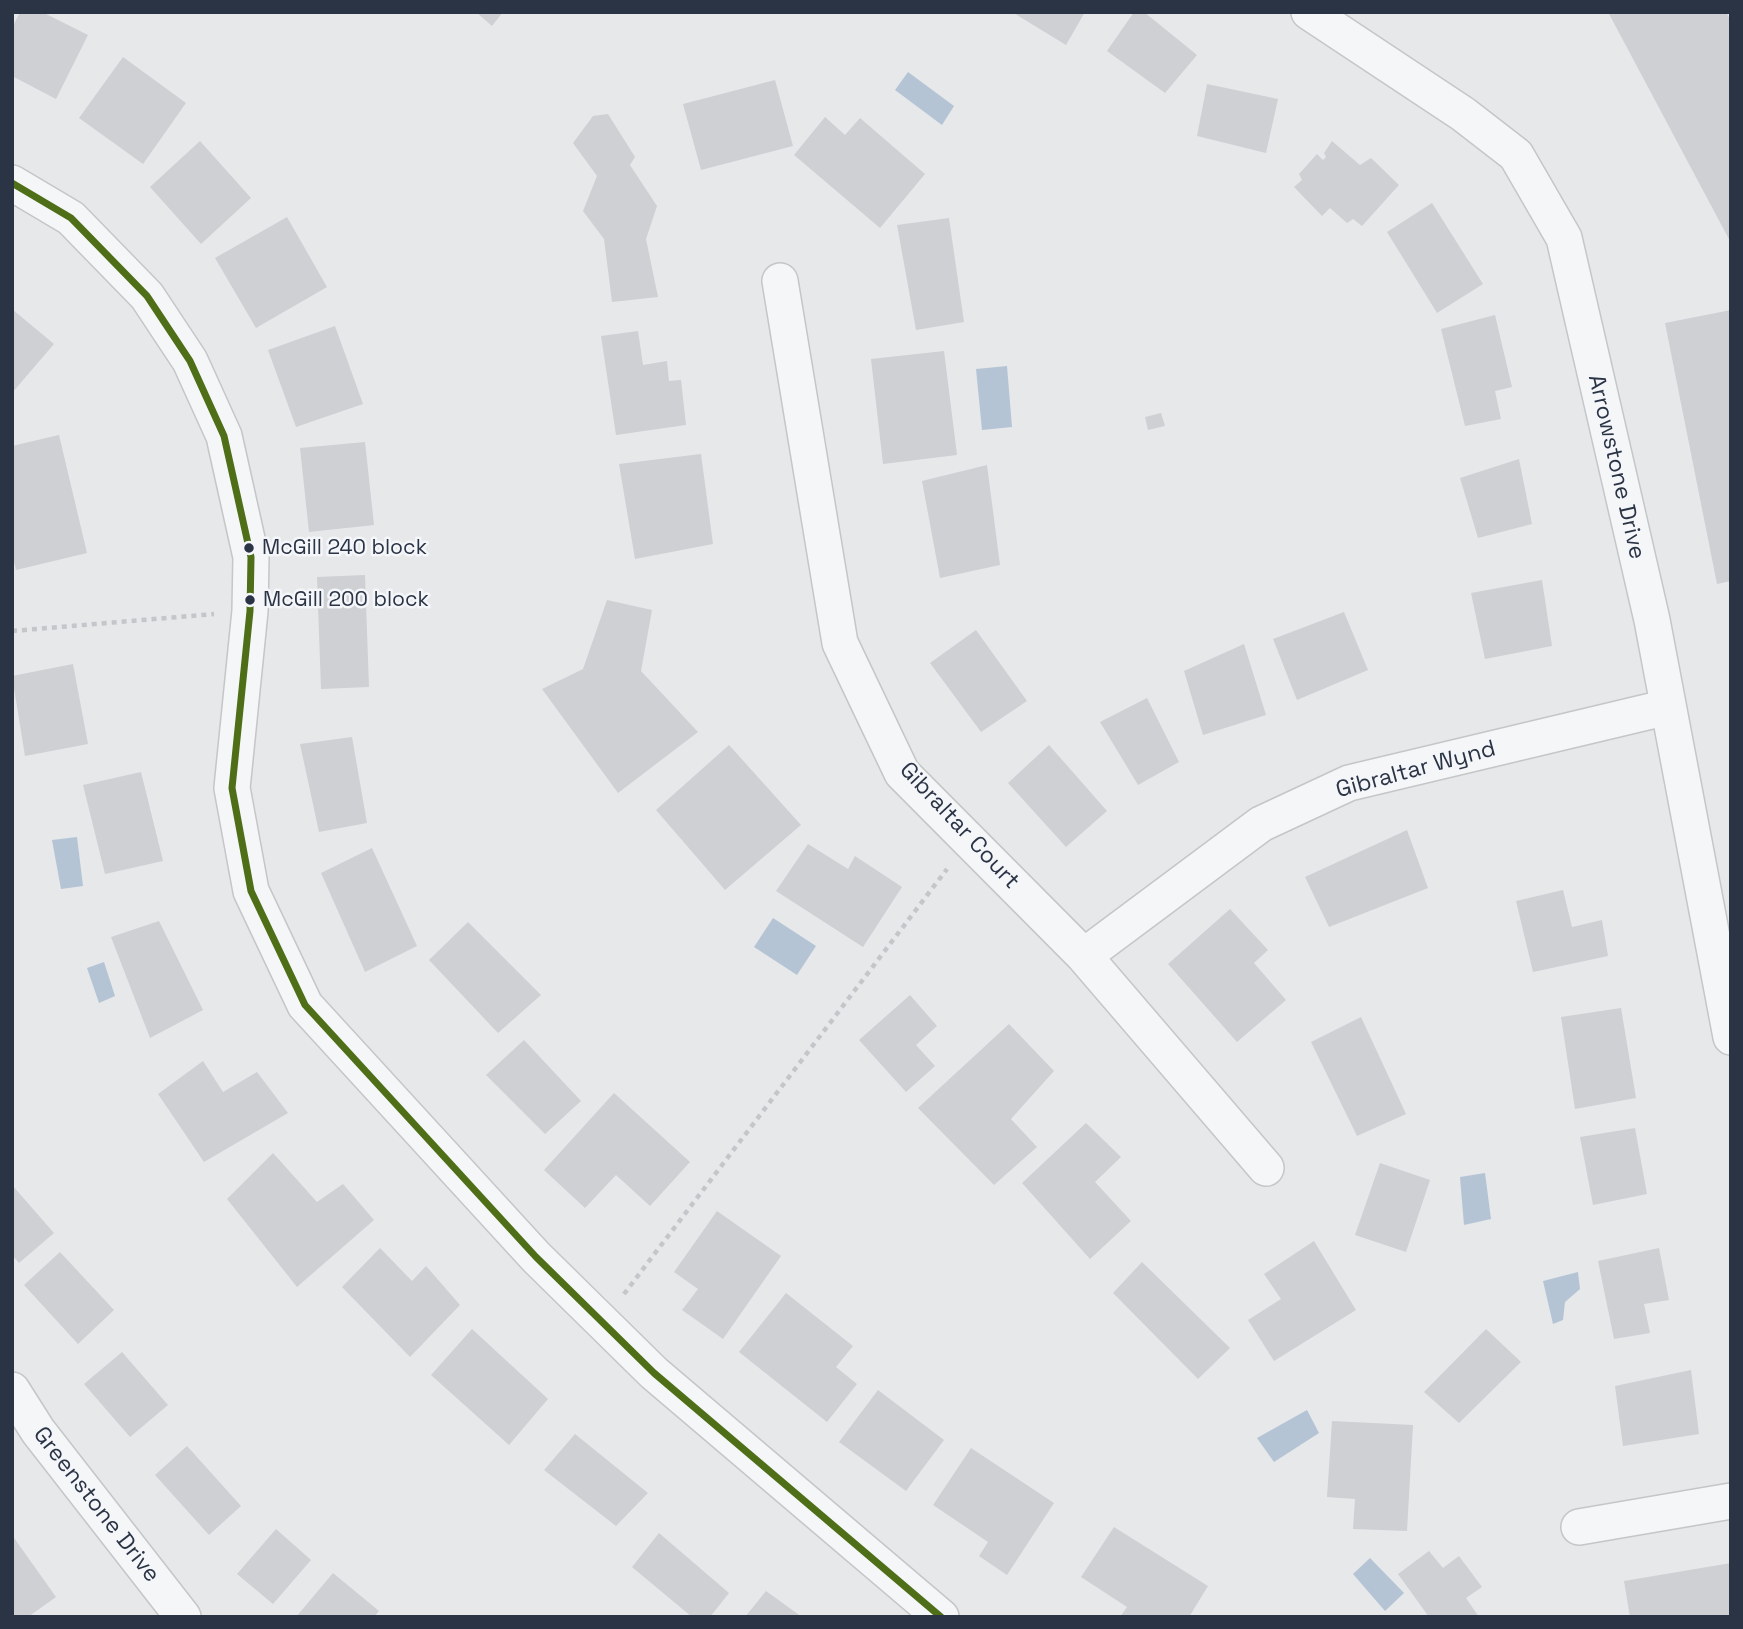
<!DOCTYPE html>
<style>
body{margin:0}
#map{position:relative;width:1743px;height:1629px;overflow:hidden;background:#e6e8ea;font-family:"Space Grotesk",sans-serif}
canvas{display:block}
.frame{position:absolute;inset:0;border:14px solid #2b3445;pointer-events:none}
</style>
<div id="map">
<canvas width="1743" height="1629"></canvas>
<div class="frame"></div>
</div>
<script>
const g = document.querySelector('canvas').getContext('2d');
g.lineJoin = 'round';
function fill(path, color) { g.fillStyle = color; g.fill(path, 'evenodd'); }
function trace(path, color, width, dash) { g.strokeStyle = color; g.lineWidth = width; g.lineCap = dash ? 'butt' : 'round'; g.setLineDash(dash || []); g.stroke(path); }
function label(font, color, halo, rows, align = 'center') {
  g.font = font + ' "Space Grotesk",sans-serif'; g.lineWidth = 5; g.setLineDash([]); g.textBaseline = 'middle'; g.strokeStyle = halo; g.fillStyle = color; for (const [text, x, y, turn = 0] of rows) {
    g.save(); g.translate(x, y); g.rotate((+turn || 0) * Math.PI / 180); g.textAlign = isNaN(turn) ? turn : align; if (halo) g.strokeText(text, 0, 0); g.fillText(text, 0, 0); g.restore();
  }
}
const water = new Path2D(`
 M908 72 954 106 942 125 895 90Z
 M1007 366 1012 427 982 430 976 369Z
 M77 837 83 886 61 889 52 840Z
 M773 918 816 946 797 975 754 947Z
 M104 962 115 996 99 1003 87 968Z
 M1485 1173 1491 1219 1464 1225 1460 1177Z
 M1578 1272 1580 1289 1565 1302 1563 1320 1553 1324 1543 1281Z
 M1307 1410 1319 1433 1274 1462 1257 1438Z
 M1370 1558 1404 1593 1385 1611 1353 1574Z`);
const building = new Path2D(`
 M20 12H42L88 35 56 99 12 76V28Z
 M476 12H503L492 26Z
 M1012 12H1085L1066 45Z
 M1134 12H1144L1197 55 1165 93 1107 51Z
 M1608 12H1726L1731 21V243Z
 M123 57 186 103 143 164 79 118Z
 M775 80 793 146 701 170 683 104Z
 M1207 84 1278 99 1266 153 1197 136Z
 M608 114 635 157 630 165 657 206 646 239 658 297 612 302 604 239 583 211 597 176 573 143 593 116Z
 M825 117 845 135 860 118 925 174 880 228 794 155Z
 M200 141 251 198 201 244 150 187Z
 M1332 141 1360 165 1371 158 1399 185 1362 226 1353 219 1347 223 1330 208 1322 216 1294 187 1302 180 1299 174 1317 154 1323 160 1326 157 1324 153Z
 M1432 203 1483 284 1437 313 1387 232Z
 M287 217 327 287 256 328 215 258Z
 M949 218 964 322 916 330 897 225Z
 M12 309 54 344 12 393Z
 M1731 310V581L1717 584 1665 323Z
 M1495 315 1512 387 1495 391 1501 419 1465 426 1441 329Z
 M335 326 363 404 296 427 268 350Z
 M638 331 643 365 667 361 669 381 681 380 686 425 616 435 601 336Z
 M944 351 957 455 883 464 871 359Z
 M1161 413 1165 426 1148 430 1145 417Z
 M59 435 87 553 16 570 12 554V446Z
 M365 442 374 525 309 532 300 448Z
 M701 454 713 544 635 559 619 464Z
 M1519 459 1532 524 1478 538 1460 478Z
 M987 465 1000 565 940 578 922 481Z
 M365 575 369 687 321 689 317 577Z
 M1542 580 1552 646 1485 659 1471 593Z
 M607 600 652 610 641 671 698 732 618 793 542 689 583 669Z
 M1344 612 1368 670 1297 700 1273 639Z
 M976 630 1027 701 981 732 930 663Z
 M1244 644 1266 715 1203 735 1184 671Z
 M73 664 88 744 25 756 12 676Z
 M1147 698 1179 762 1138 785 1100 722Z
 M352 737 367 823 319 832 300 744Z
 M729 745 801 825 725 890 656 810Z
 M1049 745 1107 811 1066 847 1008 783Z
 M141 772 163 861 105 874 83 785Z
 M1407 830 1428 888 1329 927 1305 877Z
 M808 844 848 869 855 856 902 887 863 947 776 891Z
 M372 848 417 946 365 972 321 873Z
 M1563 890 1572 927 1602 920 1608 956 1533 972 1516 901Z
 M1230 909 1268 950 1254 963 1286 1000 1237 1042 1168 964Z
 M159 921 203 1010 150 1038 111 937Z
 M468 922 541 995 498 1033 429 960Z
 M910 995 937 1026 916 1045 935 1066 906 1092 859 1040Z
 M1621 1008 1636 1098 1575 1109 1561 1017Z
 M1361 1017 1406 1114 1357 1136 1311 1042Z
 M1009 1024 1054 1071 1011 1119 1037 1147 994 1185 918 1108Z
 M524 1040 581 1101 545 1134 486 1075Z
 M203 1061 223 1092 257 1072 288 1113 204 1162 158 1094Z
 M614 1093 690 1162 650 1206 616 1175 585 1208 544 1170Z
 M1086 1123 1121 1157 1095 1182 1131 1221 1090 1259 1022 1183Z
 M1635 1128 1647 1194 1593 1205 1580 1137Z
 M273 1153 317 1202 343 1184 374 1220 297 1287 227 1199Z
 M1380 1163 1430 1180 1406 1252 1355 1235Z
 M12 1185 54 1233 19 1263 12 1255Z
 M717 1211 781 1256 723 1339 682 1310 698 1289 674 1272Z
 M1314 1241 1356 1310 1274 1361 1248 1320 1281 1299 1264 1274Z
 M380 1248 412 1281 426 1266 460 1305 410 1357 342 1287Z
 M1659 1248 1669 1300 1644 1304 1650 1333 1614 1339 1598 1261Z
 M60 1252 114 1310 78 1344 24 1285Z
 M1142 1262 1230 1348 1198 1379 1113 1293Z
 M786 1293 853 1346 836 1367 857 1384 827 1422 739 1352Z
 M472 1329 548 1399 509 1445 431 1375Z
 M1486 1329 1521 1362 1459 1423 1424 1392Z
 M122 1352 168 1405 130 1437 84 1384Z
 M1691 1370 1699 1434 1623 1446 1615 1386Z
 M878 1390 944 1440 906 1491 839 1442Z
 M1332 1421 1413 1425 1407 1531 1353 1529 1355 1499 1327 1497Z
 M575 1434 648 1493 616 1526 544 1470Z
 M187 1446 241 1506 209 1535 155 1475Z
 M971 1448 1054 1503 1007 1575 979 1556 988 1542 933 1505Z
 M1114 1527 1208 1586 1189 1617H1120L1127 1607 1081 1577Z
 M276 1529 311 1560 273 1604 237 1574Z
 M659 1533 729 1593 710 1617H692L632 1567Z
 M12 1535 56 1597 28 1617H12Z
 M1429 1551 1443 1568 1459 1556 1482 1587 1466 1598 1479 1617H1429L1398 1574Z
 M1731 1563V1617H1630L1624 1581Z
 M333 1573 379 1611 374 1617H296Z
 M766 1591 802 1617H745Z`);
const path = new Path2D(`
 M12 631 214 614
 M624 1294 947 869`);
const minor = new Path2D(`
 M1309 12 1463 114 1516 155 1564 238 1652 620 1731 1037
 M12 183 71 218 147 296 190 361 224 436 251 557 250 611 232 788 251 891 305 1005 536 1257 654 1373 941 1617
 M780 281 840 643 902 773 1084 956 1266 1168
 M1084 956 1261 824 1349 783 1668 707
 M12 1390 38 1431 183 1617
 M1579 1527 1731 1501`);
const bus1 = new Path2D(`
 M12 183 71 218 147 296 190 361 224 436 251 557 250 611 232 788 251 891 305 1005 536 1257 654 1373 941 1617`);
const markers = [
 [249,548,6,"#2b3445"],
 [250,600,6,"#2b3445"]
];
const busNames = [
 ["McGill 240 block",262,548],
 ["McGill 200 block",263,600]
];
const streetNames = [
 ["Arrowstone Drive",1616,467,77],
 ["Gibraltar Wynd",1416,770,-15],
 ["Gibraltar Court",959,826,47],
 ["Greenstone Drive",96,1505,52]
];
fill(water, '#b4c4d5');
fill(building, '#ced0d3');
trace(minor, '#c4c6c8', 38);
trace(path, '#c5c6ca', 4.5, [5, 5]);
trace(minor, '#f5f6f7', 35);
trace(bus1, '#4f6e18', 7);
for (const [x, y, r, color] of markers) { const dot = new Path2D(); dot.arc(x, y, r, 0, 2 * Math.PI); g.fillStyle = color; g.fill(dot); trace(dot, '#f4f6f9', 2.5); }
label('21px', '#2b3445', '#f4f6f9', busNames, 'left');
label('23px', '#2b3445', '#f4f6f9', streetNames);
</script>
